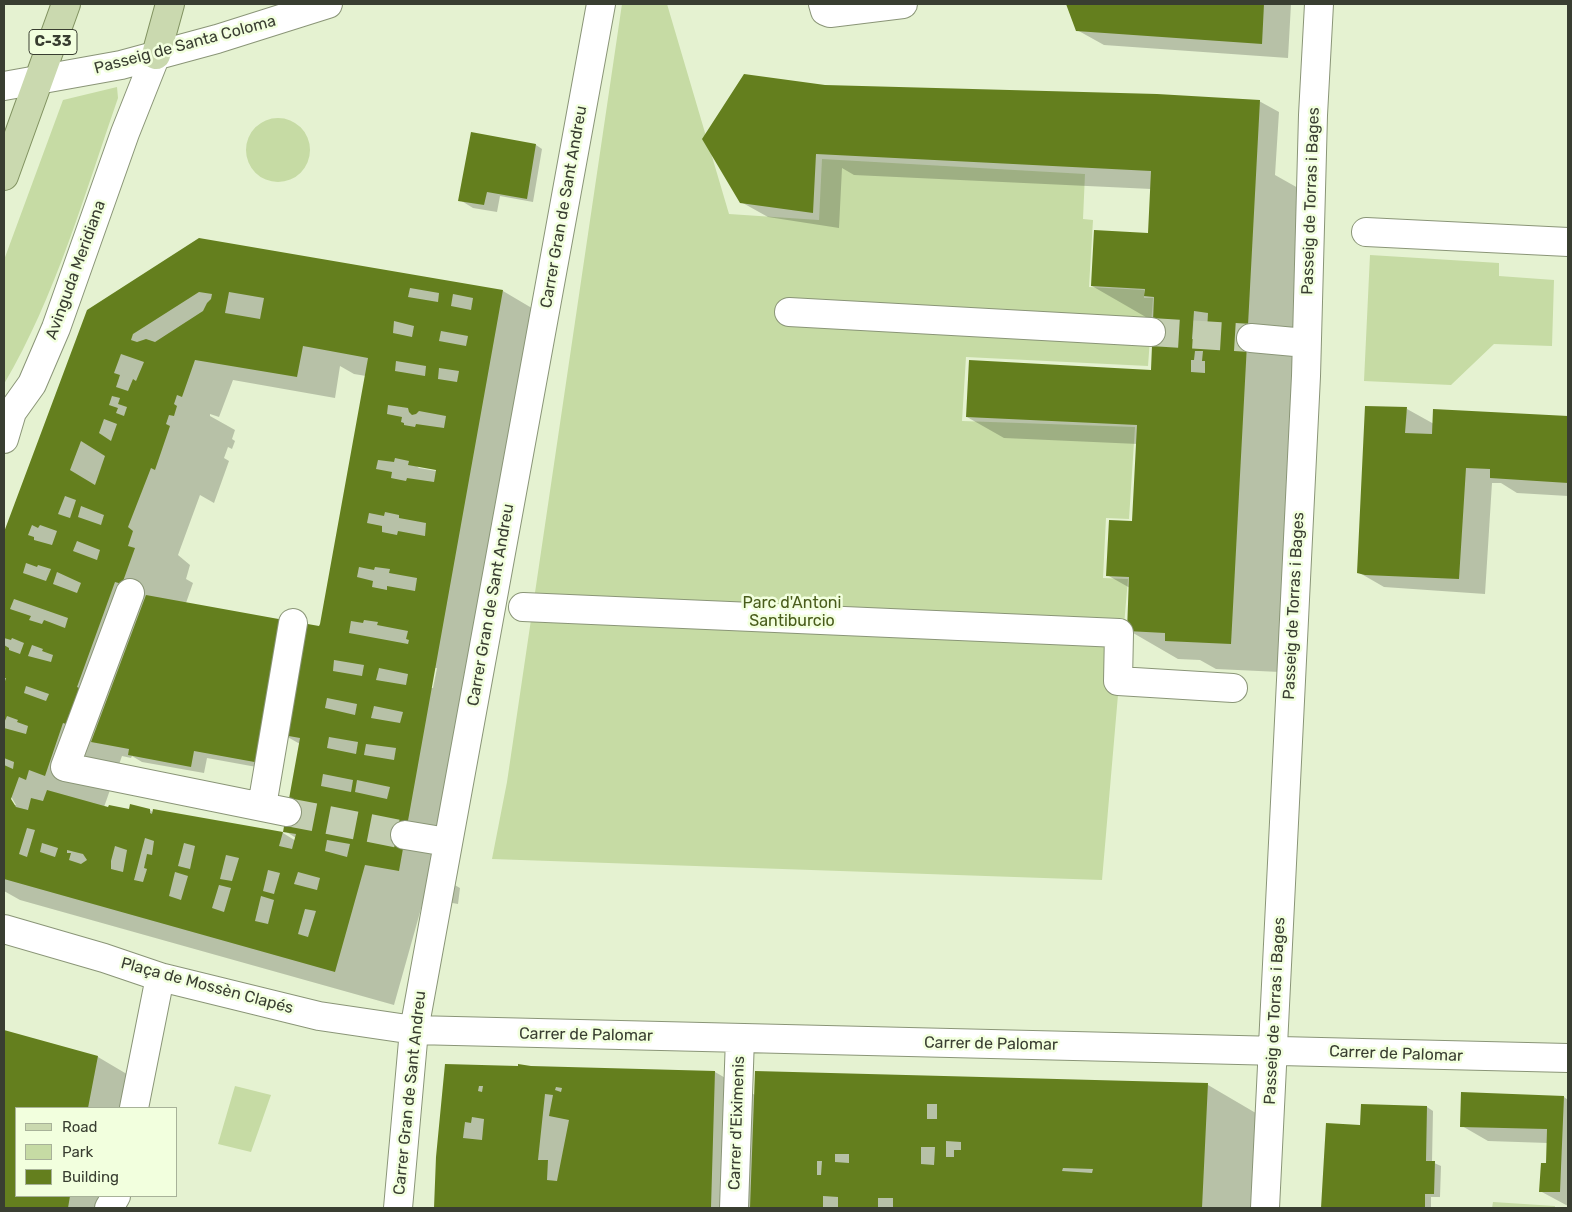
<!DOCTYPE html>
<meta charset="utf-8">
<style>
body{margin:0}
#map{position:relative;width:1572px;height:1212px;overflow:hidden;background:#e5f2d1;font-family:Rubik,sans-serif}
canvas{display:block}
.frame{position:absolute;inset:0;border:5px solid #393e31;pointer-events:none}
.legend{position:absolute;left:15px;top:1107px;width:162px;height:90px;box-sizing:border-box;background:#f2ffde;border:1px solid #a8b299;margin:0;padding:6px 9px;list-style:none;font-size:15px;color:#393e31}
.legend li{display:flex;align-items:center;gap:10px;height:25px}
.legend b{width:25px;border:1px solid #a8b299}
</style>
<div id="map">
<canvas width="1572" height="1212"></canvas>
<div class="frame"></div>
<ul class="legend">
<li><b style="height:6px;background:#cad9af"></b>Road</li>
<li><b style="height:14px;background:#c6dba4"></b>Park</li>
<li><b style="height:14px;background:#647f1e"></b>Building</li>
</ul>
</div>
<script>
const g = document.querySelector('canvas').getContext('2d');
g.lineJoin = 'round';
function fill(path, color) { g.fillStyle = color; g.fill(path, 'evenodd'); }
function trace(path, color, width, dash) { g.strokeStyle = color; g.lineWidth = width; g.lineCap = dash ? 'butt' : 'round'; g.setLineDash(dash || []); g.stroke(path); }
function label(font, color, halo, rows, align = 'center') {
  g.font = font + ' Rubik,sans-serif'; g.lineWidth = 5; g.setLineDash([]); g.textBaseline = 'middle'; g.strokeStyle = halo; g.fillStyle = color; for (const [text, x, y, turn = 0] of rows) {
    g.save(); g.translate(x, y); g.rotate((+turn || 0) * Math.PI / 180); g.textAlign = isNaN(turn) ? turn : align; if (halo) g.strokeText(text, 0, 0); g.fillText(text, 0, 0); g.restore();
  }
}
const green = new Path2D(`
 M622 4H667L729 214 819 220 822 159 1085 174 1083 219 1093 220 1089 287 1144 290V298H1153L1148 366 966 357 962 421 1135 427 1129 519 1106 518 1103 578 1128 579 1102 880 492 859 507 782Z
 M117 87 118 98C85 193 55 298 4 384V260L63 100Z
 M246 150a32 32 0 1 1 64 0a32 32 0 1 1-64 0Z
 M1370 255 1499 263V276L1554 280 1552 346 1494 344 1451 385 1364 381Z
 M235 1086 271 1095 251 1152 218 1144Z
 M1493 1202 1555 1206V1208H1492Z`);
const shadow = new Path2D(`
 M1068 4H1291L1288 58 1104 45 1077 30Z
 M825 86 1259 101 1279 112 1275 175 1314 197 1280 672 1216 669 1200 660 1178 659 1128 630 1130 588 1107 575 1134 522 1138 444 1004 438 967 417 1152 371 1154 320H1151L1092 286 1149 234 1151 189 854 175 842 168 839 228 768 217 741 202Z
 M472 134 536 145 542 149 533 202 500 196 497 212 473 208 460 200Z
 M199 239 503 291 552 320 435 874 460 888 458 904 424 898 394 1005 20 900 4 891V536L88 311ZM340 366 354 374 366 376 320 628 284 735 300 744 285 831 296 838V841L283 833 154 810V813L150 810 136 812 104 807 122 756 131 758 132 756 142 762 204 773 207 758 273 770 186 603 193 583 186 579 190 565 178 555 200 495 214 503 229 461 224 458 228 447 232 449 235 441 232 439 235 430 210 416V414L219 417 233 380 335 398ZM415 465 443 470 442 472 419 468ZM434 668H437L433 688H430ZM9 793 16 805H13Z
 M1407 409 1434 424V410L1568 417V496L1517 493 1501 483H1492L1485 594 1384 587 1358 572Z
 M4 1031 98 1057 147 1086 143 1108H16V1196H125L123 1208H4Z
 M447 1065 715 1072 755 1095 1208 1085 1266 1119 1262 1208H435L437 1157Z
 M1564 1097 1568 1100V1206L1540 1191 1547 1164 1548 1143 1488 1141 1462 1126Z
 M1362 1105 1427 1107 1433 1111 1432 1162 1441 1166 1440 1197H1431V1208H1322L1327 1124 1361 1126Z`);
const building = new Path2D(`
 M1066 4H1264L1262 44 1076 31Z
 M744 74 825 85 1157 94 1260 100 1231 644 1165 641V633L1127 631 1129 577 1106 576 1109 520 1132 521 1137 425 966 417 969 360 1151 370 1154 297 1144 296 1145 289 1091 286 1094 230 1148 233 1151 171 816 154 813 213 740 203 702 139ZM1194 311 1208 313 1207 331 1204 330 1203 339H1192ZM1195 351H1203L1202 361H1205V373L1191 372V360H1194Z
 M471 132 536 144 527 199 487 192 484 205 458 201Z
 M199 238 503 290 399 871 365 865 335 972 4 879V765L13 769 14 762 4 758V728L26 734 28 726 17 722 18 720 7 716 4 723V684L6 678H4V645L9 648V650L20 654 24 643 12 638 11 640 4 638V532L87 310ZM410 288 439 293 438 302 408 297ZM199 292 212 294 211 299 207 303 203 311 155 342 146 339 137 342 131 340 133 334ZM229 292 264 298 260 319 225 313ZM453 294 473 298 471 310 451 306ZM394 321 414 326 412 337 393 333ZM441 331 468 336 466 346 439 341ZM303 346 368 358 320 624 319 626 302 623 283 735 300 738 283 832 296 834 292 849 279 846 283 832 153 809 152 814 150 813V809L130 804 129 809 109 805 108 807 47 790 43 801 31 798 28 810 16 807 11 799 19 777 26 780 29 770 45 776 63 723 72 726 84 690 77 687 115 582 122 584 135 548 128 546 133 531 128 527 151 468 155 470 170 426 166 424 169 415 174 416 177 406 174 404 177 395 182 397 195 360 297 377ZM121 354 144 362 136 381 133 379 128 391 116 387 120 375 114 373ZM396 361 426 366 425 376 395 371ZM439 368 459 371 457 382 438 379ZM112 396 120 398 118 404 127 407 124 416 116 413 118 408 109 405ZM388 405 408 408 409 412 412 415 416 414 419 411 446 416 444 428 416 424 415 427 404 425V423L401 422 402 417 387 414ZM104 419 117 424 111 441 99 433ZM81 441 105 456 95 485 70 470ZM395 458 409 461 408 465 436 470 434 482 407 478 406 481 391 478 392 472 376 469 378 460 394 462ZM65 496 76 500 70 518 58 514ZM81 506 104 515 101 525 78 517ZM385 512 399 515V518L426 523 425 536 398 531 397 535 382 532V526L367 523 369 513 384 516ZM32 525 38 528 40 525 57 531 52 545 34 540V537L28 535ZM77 541 100 550 97 560 73 551ZM26 563 37 567 38 565 51 569 46 581 23 573ZM359 567 374 570 375 567 390 569 389 573 417 578 415 591 387 586V590L372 587 373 581 357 577ZM57 572 81 583 77 593 53 584ZM14 599 68 618 65 628 44 620 42 624 29 620 31 616 10 609ZM364 620 378 622 377 625 408 631 406 639 409 640 408 644 349 633 351 621 363 623ZM32 645 43 649 42 651 53 655 51 662 28 656ZM334 660 364 665 362 676 333 671ZM379 668 408 674 406 685 376 680ZM26 686 49 694 46 701 24 693ZM327 698 357 704 355 715 325 708ZM374 706 403 712 400 723 371 718ZM329 737 358 742 356 754 327 748ZM366 744 396 748 394 760 364 755ZM323 774 353 780 351 792 321 786ZM357 780 390 787 387 799 355 792ZM27 828 35 830 27 857 19 854ZM145 838 154 841 152 855 147 854 144 868 147 869 143 882 134 880ZM327 840 350 844 347 857 325 851ZM42 843 58 848 55 857 40 852ZM184 843 195 846 190 869 178 866ZM115 846 127 850 123 872 111 869V861ZM67 850 83 854 87 860 81 864 69 860 71 853H67ZM226 855 239 858 232 881 220 879ZM268 870 280 873 274 894 263 891ZM175 872 188 876 181 900 169 896ZM298 872 320 878 317 890 294 884ZM219 885 231 888 224 912 212 908ZM261 896 274 900 268 924 255 921ZM305 909 316 911 308 937 298 934Z
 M1365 406 1407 407 1405 433 1432 434 1433 409 1568 416V483L1490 478V469L1466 468 1459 579 1365 575 1357 573Z
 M146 595 284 620 260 763 194 751 191 767 128 755 129 749 91 742Z
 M4 1030 98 1056 88 1108H16V1196H70L68 1208H4Z
 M445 1064 518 1066V1064L531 1066 715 1071 711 1208H434L436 1157ZM479 1086H483L482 1092 478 1091ZM556 1087 562 1088 561 1092 555 1090ZM545 1094 553 1095 549 1116 569 1120 557 1181 547 1180 548 1160H538ZM472 1117 484 1119 482 1140 463 1138 465 1122 471 1123Z
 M755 1071 1208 1083 1202 1208H893V1198H878V1208H838V1197L823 1196V1208H750ZM927 1104H937V1119H927ZM946 1141 961 1142V1150H954V1157H946ZM921 1147H935L934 1165 921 1164ZM835 1154H849V1163L835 1162ZM817 1161H822L821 1175H817ZM1063 1168 1093 1169 1092 1173 1062 1171Z
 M1461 1092 1564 1096 1560 1192H1539L1541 1163H1546L1547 1129 1460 1127Z
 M1361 1104 1427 1106 1426 1161H1435L1434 1194H1425V1208H1321L1326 1123 1360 1125Z`);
const minorTunnel = new Path2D(`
 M1151 332 1251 338
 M287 812 405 835`);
const minor = new Path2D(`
 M823 4 825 11 830 13 903 4
 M4 86 121 65 217 39 328 4
 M1366 232 1568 242
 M789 312 1151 332
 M1251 338 1306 343
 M4 439 12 412 32 384 56 328 125 133 156 55
 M130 593 65 767 287 812
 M523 607 1119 633 1118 681 1233 688
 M262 806 293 623
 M405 835 447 842
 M4 929 104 958 160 977 319 1016 414 1030 1568 1058
 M134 1108 160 977
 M109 1208 116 1196
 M398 1208 414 1030 601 4
 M734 1208 740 1038
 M1265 1208 1306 376 1313 115 1319 4`);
const major = new Path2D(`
 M156 55 170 4
 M4 176 66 4`);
const shields = [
 [53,42,48]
];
const shieldNames = [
 ["C-33",53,42]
];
const streetNames = [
 ["Passeig de Santa Coloma",185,45,-15],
 ["Passeig de Torras i Bages",1311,201,-88],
 ["Carrer Gran de Sant Andreu",564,207,-80],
 ["Avinguda Meridiana",76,270,-70],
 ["Carrer Gran de Sant Andreu",491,605,-80],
 ["Passeig de Torras i Bages",1294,606,-87],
 ["Plaça de Mossèn Clapés",207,986,15],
 ["Passeig de Torras i Bages",1275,1011,-87],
 ["Carrer de Palomar",586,1035,1],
 ["Carrer de Palomar",991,1044,1],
 ["Carrer de Palomar",1396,1054,2],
 ["Carrer Gran de Sant Andreu",410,1093,-84],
 ["Carrer d'Eiximenis",737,1123,-88]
];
const parkNames = [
 ["Parc d'Antoni",792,603],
 ["Santiburcio",792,621]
];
fill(green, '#c6dba4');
fill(shadow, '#0003');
fill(building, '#647f1e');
trace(minorTunnel, '#c3ceb1', 28, [28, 14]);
trace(minor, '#8a9577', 30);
trace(major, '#809260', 30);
trace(minor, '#fff', 28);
trace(major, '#cad9af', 28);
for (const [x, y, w] of shields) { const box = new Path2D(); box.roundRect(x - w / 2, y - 12.5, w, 25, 4); g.fillStyle = '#f2ffde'; g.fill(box); trace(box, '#393e31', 1); }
label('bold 15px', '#393e31', null, shieldNames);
label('16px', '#393e31', '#f2ffde', streetNames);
label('16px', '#495c1b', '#f2ffde', parkNames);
</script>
